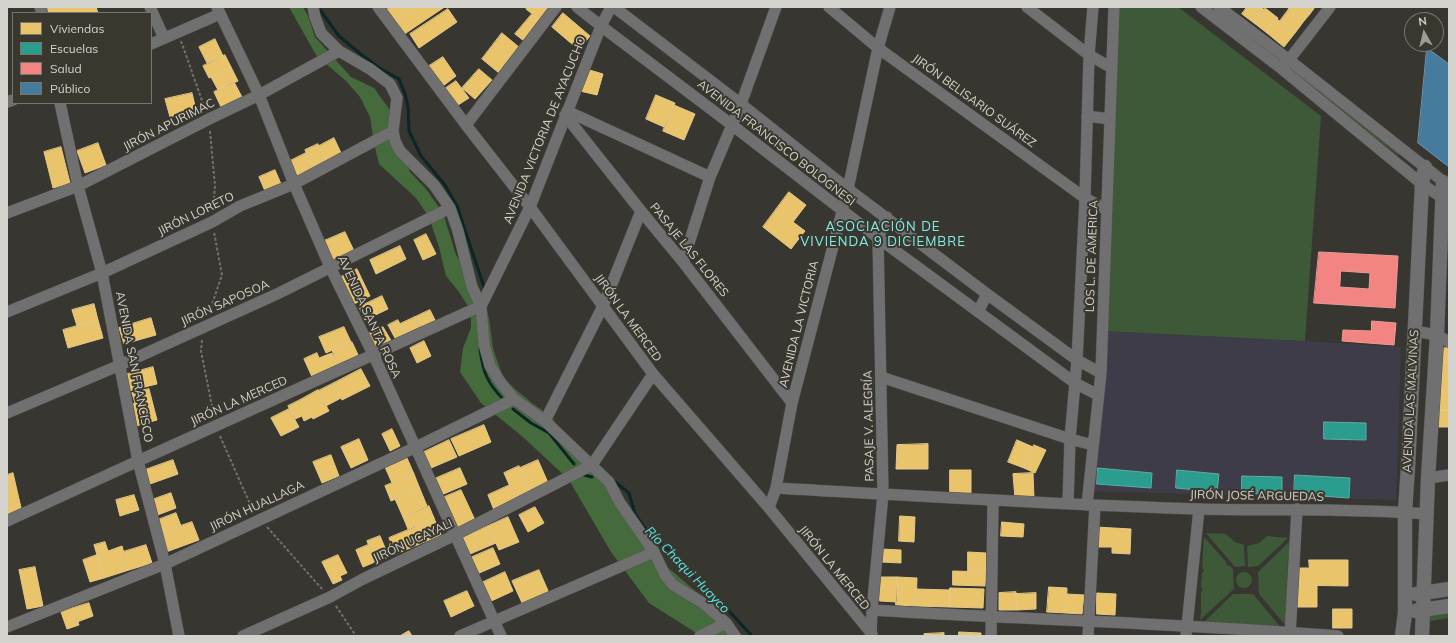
<!DOCTYPE html>
<meta charset="utf-8">
<style>
body{margin:0}
#map{position:relative;width:1456px;height:643px;overflow:hidden;background:#373631;font-family:Mulish,sans-serif}
canvas{display:block}
.frame{position:absolute;inset:0;border:8px solid #d4d2cd;pointer-events:none}
.legend{position:absolute;left:12px;top:12px;width:140px;height:92px;box-sizing:border-box;background:#3a382e;border:1px solid #78766e;margin:0;padding:5px 7px;list-style:none;font-size:12px;color:#d4d2cd}
.legend li{display:flex;align-items:center;gap:8px;height:20px}
.legend b{width:20px;border:1px solid #78766e}
.north{position:absolute;left:1404px;top:12px;width:40px;height:40px;box-sizing:border-box;background:#3a382e;border:1px solid #78766e;border-radius:50%;rotate:352deg;font-size:11px;font-weight:700;line-height:16px;text-align:center;color:#d4d2cd}
.north::after{content:'';display:block;margin:auto;width:14px;height:18px;background:#9d9b96;clip-path:polygon(50% 0,100% 100%,50% 72%,0 100%)}
</style>
<div id="map">
<canvas width="1456" height="643"></canvas>
<div class="frame"></div>
<ul class="legend">
<li><b style="height:11px;background:#e9c46a"></b>Viviendas</li>
<li><b style="height:11px;background:#2a9d8f"></b>Escuelas</li>
<li><b style="height:11px;background:#f28482"></b>Salud</li>
<li><b style="height:11px;background:#457b9d"></b>Público</li>
</ul>
<div class="north">N</div>
</div>
<script>
const g = document.querySelector('canvas').getContext('2d');
g.lineJoin = 'round';
function fill(path, color) { g.fillStyle = color; g.fill(path, 'evenodd'); }
function trace(path, color, width, dash) { g.strokeStyle = color; g.lineWidth = width; g.lineCap = dash ? 'butt' : 'round'; g.setLineDash(dash || []); g.stroke(path); }
function label(font, color, halo, rows, align = 'center') {
  g.font = font + ' Mulish,sans-serif'; g.lineWidth = 4; g.setLineDash([]); g.textBaseline = 'middle'; g.strokeStyle = halo; g.fillStyle = color; for (const [text, x, y, turn = 0] of rows) {
    g.save(); g.translate(x, y); g.rotate((+turn || 0) * Math.PI / 180); g.textAlign = isNaN(turn) ? turn : align; if (halo) g.strokeText(text, 0, 0); g.fillText(text, 0, 0); g.restore();
  }
}
const education = new Path2D(`
 M1103 331 1305 341 1401 347 1396 500 1086 491Z`);
const green = new Path2D(`
 M1118 7H1178L1321 116 1305 341 1103 331Z
 M1324 94 1400 154 1398 155 1323 98Z
 M1206 533 1226 534 1235 542 1244 545 1245 566 1235 567Z
 M1267 536 1288 538 1258 566 1248 567 1247 546 1259 543Z
 M1204 537 1227 563 1226 564 1228 566 1229 565 1233 569 1234 589 1200 620 1201 613V592L1202 591 1203 588H1201L1202 573 1203 572 1204 569H1202Z
 M1289 542V556L1288 557 1287 594H1286V598H1287L1286 626 1259 594 1258 572Z
 M1236 580a8 8 0 1 1 16 0a8 8 0 1 1-16 0Z
 M1233 594H1253L1282 629 1201 625Z
 M1449 612V618L1420 623 1419 618Z`);
const forest = new Path2D(`
 M289 7H303L308 16 315 37 351 77 374 88 390 110 410 172 426 189 443 213 456 255 476 283 483 299 489 318 493 349 503 377 515 389 533 404 551 416 560 430 615 496 643 546 722 614 743 636H701L649 603 611 552 569 480 523 437 481 403 460 372 463 348 471 328V311L459 292 446 276 439 247 429 217 416 198 379 164 374 143 370 117 360 97 346 81 316 55Z`);
const homes = new Path2D(`
 M47 7H79L80 13H48Z
 M79 7H96L98 13H80Z
 M391 7H416L394 22 386 10Z
 M416 7 443 8 403 35 394 22Z
 M528 7H552L541 21 526 9Z
 M1247 7H1261L1264 10 1254 23 1242 14Z
 M1289 7H1302L1310 14 1304 21 1288 8Z
 M1302 7H1315L1310 14Z
 M1265 8 1278 18 1267 33 1254 23Z
 M448 9 457 22 419 48 410 34Z
 M1289 9 1304 21 1295 33 1280 21Z
 M563 13 590 36 579 50 552 27Z
 M532 14 541 21 524 41 515 34Z
 M1277 19 1295 33 1284 47 1267 33Z
 M502 33 520 48 499 73 482 59Z
 M215 39 223 56 207 63 199 47Z
 M225 55 231 67 209 78 203 66Z
 M443 57 456 76 443 86 429 66Z
 M231 67 238 81 218 90 211 77Z
 M479 69 492 80 475 99 462 88Z
 M586 69 603 74 597 95 580 91Z
 M456 81 469 98 455 107 443 90Z
 M234 82 242 97 221 107 214 92Z
 M192 93 196 110 170 117 165 99Z
 M656 95 675 103 664 127 646 119Z
 M674 105 695 114 684 140 663 131Z
 M334 138 342 155 327 162 319 146Z
 M98 143 106 165 85 173 77 151Z
 M318 144 327 162 313 168 305 150Z
 M61 147 70 183 53 188 44 152Z
 M306 153 313 168 295 177 288 162Z
 M275 170 281 184 265 191 259 177Z
 M789 192 806 205 793 222 805 231 791 249 763 227Z
 M345 232 355 253 334 262 324 241Z
 M426 234 436 254 423 260 414 240Z
 M400 246 406 259 376 274 370 260Z
 M357 269 370 296 354 304 341 277Z
 M382 296 388 309 365 320 359 307Z
 M94 304 98 320 77 326 72 310Z
 M430 310 437 324 422 331 415 317Z
 M415 317 419 327 405 334 400 324Z
 M151 318 156 335 124 344 119 328Z
 M98 320 103 338 68 348 63 330Z
 M398 320 406 336 396 340 388 325Z
 M344 327 351 342 326 353 319 337Z
 M383 327 392 342 377 350 368 334Z
 M424 341 431 356 417 363 410 348Z
 M352 342 360 359 339 368 332 350Z
 M1448 346 1449 347V362H1440V351Z
 M317 353 319 358 332 353 339 368 313 379 304 359Z
 M1440 362H1449V376L1440 375Z
 M153 367 157 384 128 391 124 375Z
 M361 369 370 386 342 400 334 383Z
 M1440 375 1449 376V392H1439Z
 M334 383 341 398 326 406 318 391Z
 M149 389 157 420 136 426 130 405 135 403 132 393Z
 M318 390 329 411 313 419 302 399Z
 M1439 392H1449V410H1438Z
 M302 399 312 417 304 421 302 416 295 419 288 406Z
 M289 409 299 427 281 436 271 418Z
 M1438 410H1449V427H1438Z
 M484 425 491 442 459 456 451 439Z
 M392 429 400 446 390 451 382 434Z
 M359 439 368 460 351 468 341 447Z
 M449 440 457 457 431 468 424 452Z
 M1017 440 1033 447 1024 468 1008 462Z
 M928 444V469H896L897 445Z
 M1034 445 1046 450 1035 473 1024 468Z
 M331 455 339 476 322 483 313 462Z
 M407 458 414 474 392 483 385 467Z
 M173 460 178 474 150 484 145 470Z
 M538 460 549 485 531 493 520 468Z
 M519 466 531 493 516 500 504 473Z
 M460 468 467 484 439 496 432 480Z
 M950 470H971V496H950Z
 M13 473 22 512 7 515V475Z
 M1033 473 1034 498 1015 499 1013 474Z
 M414 474 420 489 391 501 385 486Z
 M510 485 516 500 494 510 488 495Z
 M420 489 427 506 403 517 395 499Z
 M461 490 475 520 456 529 442 498Z
 M171 493 176 508 155 516 149 501Z
 M134 495 139 510 120 516 116 500Z
 M429 506 434 518 408 529 403 517Z
 M535 507 544 523 528 532 519 515Z
 M176 513 181 526 160 533 155 521Z
 M900 516 915 517 914 542 899 541Z
 M508 517 519 542 499 550 488 526Z
 M434 518 441 535 422 543 415 526Z
 M192 522 199 540 166 552 160 533Z
 M1002 522 1024 524 1023 537 1001 536Z
 M488 526 496 543 470 554 463 537Z
 M415 527 422 543 396 554 389 538Z
 M1096 527 1131 529 1130 554 1112 553V547H1095Z
 M380 536 389 557 375 562 367 541Z
 M105 542 108 551 122 546 129 570 104 578 94 545Z
 M146 545 152 563 129 570 123 552Z
 M368 545 375 562 363 567 356 550Z
 M493 548 500 564 477 574 470 558Z
 M881 549 901 550V563L881 562Z
 M968 552 986 553V572L968 571Z
 M97 555 104 578 90 582 83 560Z
 M338 555 347 573 340 576 342 580 333 584 322 562Z
 M1309 560H1348V586L1294 585V568H1309Z
 M35 567 43 606 27 609 19 570Z
 M539 570 549 593 523 605 512 581Z
 M953 571 986 572 985 586 953 585Z
 M505 572 513 591 487 603 479 584Z
 M880 577H897V602L880 601Z
 M897 577 917 578 916 606 896 605Z
 M1294 585H1317V607H1294Z
 M1049 587 1067 588 1066 613 1047 612Z
 M950 588 984 589 983 608 950 607Z
 M917 589 950 590V607L916 606Z
 M467 591 474 606 451 617 444 601Z
 M1016 592 1017 610H999V593Z
 M1036 593V609L1017 610 1016 594Z
 M1097 593 1116 594 1115 615 1097 614Z
 M1067 594 1084 595 1082 614 1066 613Z
 M89 603 93 616 77 622 73 608Z
 M73 608 79 625 67 629 61 612Z
 M1333 609H1352V628H1333Z
 M409 631 412 636H400Z
 M959 632 981 633V636H959Z
 M944 633V636H924V634Z`);
const schools = new Path2D(`
 M1324 422 1366 423V440L1324 439Z
 M1098 468 1152 473 1151 488 1097 484Z
 M1177 470 1219 474 1217 492 1176 488Z
 M1295 475 1350 478 1349 498 1294 494Z
 M1242 476 1282 477V495L1242 493Z`);
const health = new Path2D(`
 M1319 252 1398 256 1395 308 1314 303ZM1341 271 1370 273 1369 289 1340 287Z
 M1372 321 1396 323 1394 345 1342 341 1343 330 1371 331Z`);
const public = new Path2D(`
 M1427 48 1449 64V167L1418 143Z`);
const stream = new Path2D(`
 M320 10 339 36 363 56 381 69 399 79 405 94 408 107 409 131 421 156 445 185 457 206 484 287
 M480 349C483 372 487 383 504 400
 M513 409 531 423 549 433 574 464
 M584 475 592 477
 M614 481 629 493 635 514 649 534 684 564 692 576 716 597 752 636`);
const path = new Path2D(`
 M181 41 205 109
 M210 131 215 186 213 210
 M209 313 222 275 214 232
 M202 340 201 351 214 416
 M220 436 250 504 255 511
 M267 527 323 590
 M336 606 356 636`);
const minor = new Path2D(`
 M40 7 42 13
 M150 7 164 38
 M217 7 259 95 294 184 331 269 374 356 501 636
 M313 7 315 17 321 33 339 51 370 69 390 84 397 98 393 131 395 141 400 151 434 185 450 208 458 231 472 287 481 306 484 344 490 366 501 383 514 399 545 421 609 482 620 503 654 552 665 575 673 585 703 603 726 623 735 636
 M378 7 466 125 530 207 653 374 769 508 872 634
 M577 7 601 26 732 125 878 238 1075 383 1098 395
 M614 7 741 104 848 189 987 294 1077 360 1101 373
 M829 7 878 48 1085 198 1107 210
 M1027 7 1089 55 1112 68
 M1201 7 1282 69 1422 184 1447 201
 M1219 7 1289 60 1449 186
 M151 44 220 14
 M1285 65 1330 7
 M7 102 13 100
 M60 103 78 186 102 273 138 461 165 564 179 636
 M567 111 710 177
 M565 115 641 211 683 262 792 403
 M1087 116 1110 119
 M466 125 556 7
 M7 213 78 186 209 119 259 95 339 51
 M683 262 710 177 741 104 776 7
 M7 312 102 273 212 222 240 206 294 184 393 131
 M978 312 987 294
 M1414 331 1437 335 1449 342
 M881 377 1070 439 1093 445
 M7 413 120 365 277 294 450 208
 M545 421 603 306 641 211
 M1428 478 1449 475
 M776 488C916 496 1057 505 1198 509 1274 511 1350 508 1427 514
 M1068 504 1070 439 1077 360 1085 198 1089 55 1093 7
 M1087 505 1101 373 1114 7
 M769 508 776 488 792 403 848 189 878 48 890 7
 M7 521 138 461 481 306 530 207 601 26 611 7
 M872 610C1028 620 1183 623 1338 636
 M7 627 165 564 414 448 514 399
 M243 636 330 597 363 579 455 535 592 465 653 374
 M460 636 654 552
 M700 636 726 623
 M871 636 872 610 883 494 878 238 887 217
 M991 636 993 502
 M1088 636 1095 505
 M1186 636 1199 509
 M1290 636 1297 509`);
const tertiary = new Path2D(`
 M1416 594 1449 589
 M1415 611 1449 606
 M1402 636 1405 613V512L1408 467 1422 184 1425 167
 M1422 636 1428 478 1437 335 1443 182`);
const streetNames = [
 ["JIRÓN BELISARIO SUÁREZ",974,101,36],
 ["JIRÓN APURIMAC",169,125,-27],
 ["AVENIDA VICTORIA DE AYACUCHO",545,130,-68],
 ["AVENIDA FRANCISCO BOLOGNESI",776,143,38],
 ["JIRÓN LORETO",196,214,-26],
 ["PASAJE LAS FLORES",689,250,51],
 ["LOS L. DE AMERICA",1092,256,-88],
 ["JIRÓN SAPOSOA",225,303,-24],
 ["AVENIDA SANTA ROSA",369,317,65],
 ["JIRÓN LA MERCED",628,318,54],
 ["AVENIDA LA VICTORIA",799,324,-76],
 ["AVENIDA SAN FRANCISCO",134,367,79],
 ["JIRÓN LA MERCED",239,401,-24],
 ["AVENIDA LAS MALVINAS",1411,401,-87],
 ["PASAJE V. ALEGRÍA",869,426,-91],
 ["JIRÓN JOSÉ ARGUEDAS",1257,496,1],
 ["JIRÓN HUALLAGA",257,506,-25],
 ["JIRÓN UCAYALI",413,541,-25],
 ["JIRÓN LA MERCED",834,568,51]
];
const neighbourhoodNames = [
 ["ASOCIACIÓN DE",883,227],
 ["VIVIENDA 9 DICIEMBRE",883,242]
];
const waterNames = [
 ["Río Chaqui Huayco",687,570,46]
];
fill(education, '#3f3c4a');
fill(green, '#3d5937');
fill(forest, '#456a3c');
fill(homes, '#e9c46a');
trace(homes, '#e3c888', 1);
fill(schools, '#2a9d8f');
trace(schools, '#5dada2', 1);
fill(health, '#f28482');
trace(health, '#e99b98', 1);
fill(public, '#457b9d');
trace(public, '#7095ab', 1);
trace(stream, '#0a2726', 3);
trace(minor, '#565451', 12);
trace(tertiary, '#565451', 15);
trace(path, '#727170', 2, [3, 2]);
trace(minor, '#707070', 11);
trace(tertiary, '#707070', 14);
label('12px', '#d4d2cd', '#3a382e', streetNames);
g.letterSpacing = '1px';
label('13px', '#7febeb', '#3a382e', neighbourhoodNames);
g.letterSpacing = '0px';
label('italic 13px', '#54e5e7', '#3a382e', waterNames);
</script>
